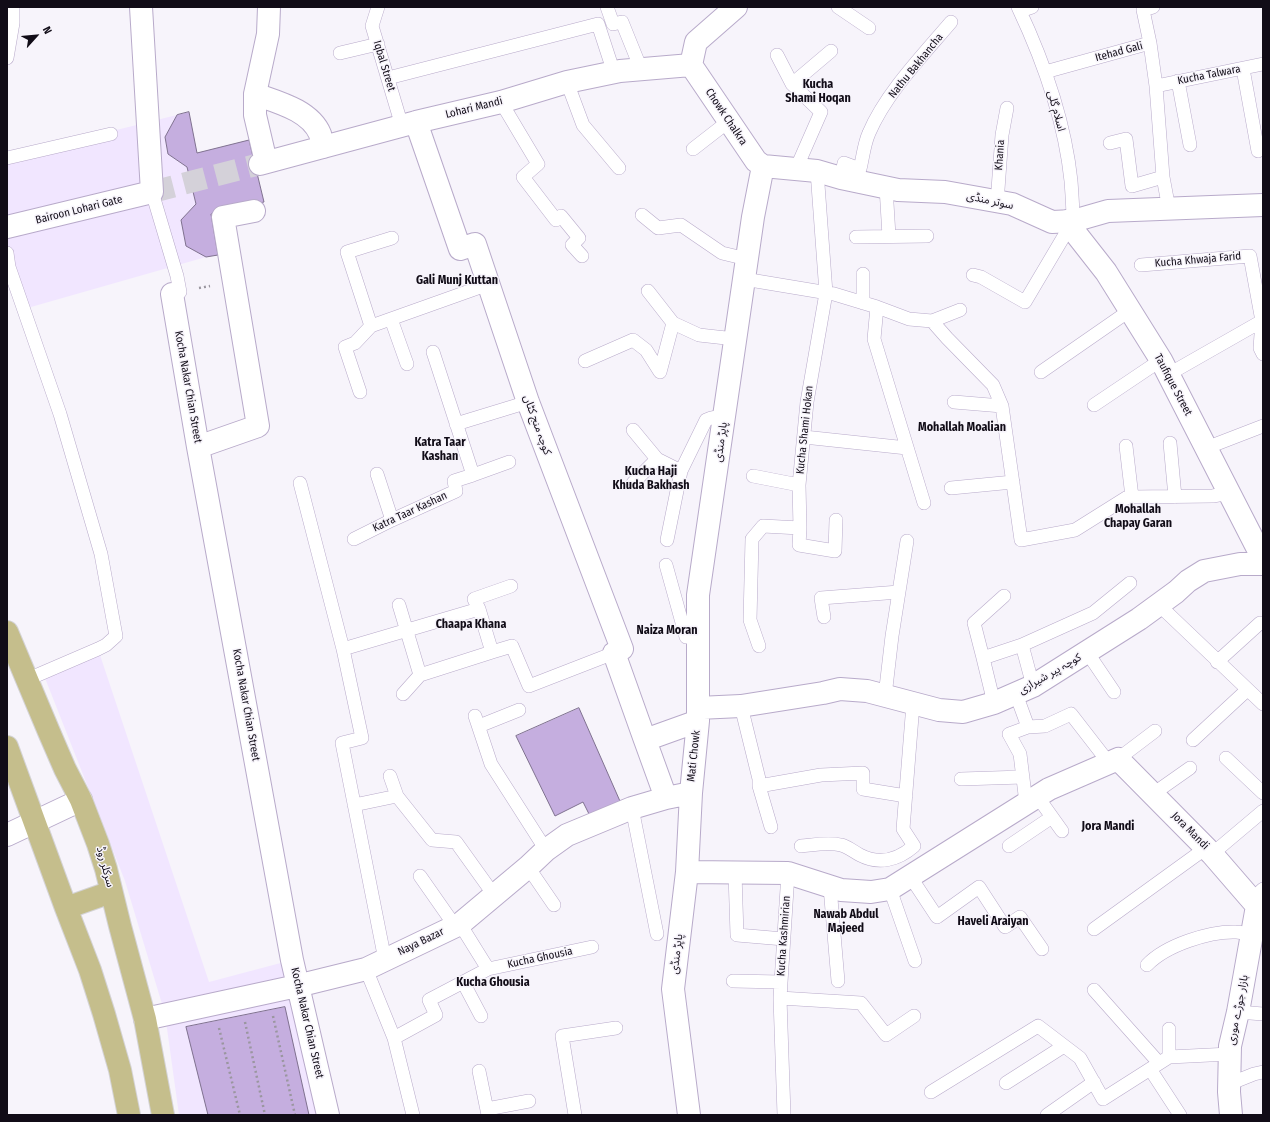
<!DOCTYPE html>
<meta charset="utf-8">
<style>
body{margin:0}
#map{position:relative;width:1270px;height:1122px;overflow:hidden;background:#f7f4fb;font-family:"Fira Sans Condensed",sans-serif}
canvas{display:block}
.frame{position:absolute;inset:0;border:8px solid #110c17;pointer-events:none}
.north{position:absolute;left:16px;top:16px;width:40px;height:40px;-webkit-text-stroke:3px #f7f4fb;paint-order:stroke;rotate:63deg;font-size:11px;font-weight:700;line-height:16px;text-align:center;color:#110c17}
.north::after{content:'';display:block;margin:auto;width:14px;height:18px;background:#110c17;clip-path:polygon(50% 0,100% 100%,50% 72%,0 100%)}
</style>
<div id="map">
<canvas width="1270" height="1122"></canvas>
<div class="frame"></div>
<div class="north">N</div>
</div>
<script>
const g = document.querySelector('canvas').getContext('2d');
g.lineJoin = 'round';
function fill(path, color) { g.fillStyle = color; g.fill(path, 'evenodd'); }
function trace(path, color, width, dash) { g.strokeStyle = color; g.lineWidth = width; g.lineCap = dash ? 'butt' : 'round'; g.setLineDash(dash || []); g.stroke(path); }
function label(font, color, halo, rows, align = 'center') {
  g.font = font + ' "Fira Sans Condensed","Noto Sans Arabic",sans-serif'; g.lineWidth = 3; g.setLineDash([]); g.textBaseline = 'middle'; g.strokeStyle = halo; g.fillStyle = color; for (const [text, x, y, turn = 0] of rows) {
    g.save(); g.translate(x, y); g.rotate((+turn || 0) * Math.PI / 180); g.textAlign = isNaN(turn) ? turn : align; if (halo) g.strokeText(text, 0, 0); g.fillText(text, 0, 0); g.restore();
  }
}
const built = new Path2D(`
 M177 115 165 137 168 154 187 167 196 204 181 220 186 246 206 257 24 309 7 268V157Z
 M98 649 209 982 292 960 328 1115H179L165 1014 125 881 43 673Z`);
const building = new Path2D(`
 M189 112 197 153 249 140 264 202 211 214 218 255 206 257 186 246 181 220 196 204 187 167 168 154 165 137 177 115Z
 M579 708 623 808 593 822 583 802 555 816 516 736Z
 M285 1007 309 1115H208L186 1027Z`);
const minorTunnel = new Path2D(`
 M152 192 260 164`);
const path = new Path2D(`
 M199 288 210 286
 M273 1016 295 1115
 M245 1022 265 1115
 M219 1028 240 1115`);
const service = new Path2D(`
 M378 7 372 26 402 126
 M607 7 613 24 622 22 641 69
 M838 7 869 28
 M1018 7C1043 60 1065 123 1071 181 1072 194 1073 208 1073 221
 M1020 11 1032 7
 M1150 43 1156 86 1163 177 1169 209
 M340 53 378 44
 M777 55 792 84 821 112 796 169
 M7 58 13 23V7
 M1243 69 1258 151
 M1045 72 1150 43 1143 10 1153 7
 M388 78 598 24 614 73
 M1178 81 1190 145
 M567 82 583 125 619 168
 M792 84 831 51
 M1156 86 1263 64
 M501 102 538 164 523 177 556 220 561 216 579 238 572 245 582 256
 M1110 143 1126 139 1132 186 1163 177
 M693 149 729 121
 M7 158 111 134
 M841 178 844 163 860 169C863 157 864 144 869 133 886 93 923 55 951 22
 M886 187 889 236
 M152 192 177 276 180 292
 M997 203 1002 135 1007 108
 M642 215 658 228 681 225 722 253 747 259
 M856 237 927 236
 M392 238 347 252 371 326 489 284
 M7 253 9 267 60 414 101 554 116 636 106 645 98 649 26 680
 M1141 265 1250 256 1262 321 1169 374
 M863 274V303
 M973 275 981 277 1025 302 1070 226
 M744 279 834 294 877 307 909 319 932 321 947 338 993 385 1002 406 1021 540 1075 530 1126 498 1132 497 1213 496 1229 493
 M648 291 673 323
 M877 307 874 339 924 503
 M391 319 407 364
 M932 321 960 310
 M1262 321 1260 348 1263 354
 M585 361 633 340 646 350 660 372 673 323 699 335 735 339
 M1041 372 1129 311
 M360 392 345 347 355 343 371 326
 M954 402 1002 406
 M1094 405 1161 360
 M456 424 528 402
 M633 430 657 459
 M804 437 907 448
 M1170 443 1175 497
 M1126 446 1132 497
 M1206 448 1263 426
 M377 474 392 520
 M473 475 509 462
 M753 476 799 485
 M300 483 343 649 362 738 342 743 385 960
 M633 483 657 459 681 471
 M951 488 1013 482
 M800 528 799 545 835 551 836 520
 M354 539 392 520 456 491 454 481 473 475 433 352
 M667 540 681 471 706 420 711 418 725 415
 M666 565 686 637 698 635
 M399 605 420 675 492 652
 M1159 605 1263 704
 M479 609 474 599 511 586
 M824 617 821 598 899 592
 M1022 645 1093 613 1130 583
 M759 646 750 620 752 539 763 526 800 528 799 485 807 402 826 293 817 171
 M343 649 479 609 492 652 512 646 529 686 614 653
 M1087 652 1114 692
 M983 658 974 623 1004 596
 M1217 662 1260 623
 M403 694 420 675
 M1016 694 1028 727 1009 734 1020 754 1026 803
 M885 696 892 636 907 541
 M994 703 983 658 1022 645 1033 686
 M741 706 759 779V786L771 827
 M475 716 491 764 546 850
 M479 726 519 710
 M1028 727 1045 726 1071 714 1109 763
 M1193 740 1247 690
 M1226 758 1263 793
 M1118 759 1155 731
 M390 776 397 796 432 840 456 842 494 895
 M961 779 1023 777
 M759 786 821 775 863 773V789L906 796
 M1153 794 1190 768
 M1037 796 1062 831
 M354 805 397 796
 M632 808 657 934
 M801 846C813 845 828 842 841 845 847 846 854 852 860 855 879 865 898 860 914 846L903 829 913 704
 M1009 846 1052 817
 M1212 854 1263 811
 M528 867 554 905
 M735 873 737 935 784 939
 M420 876 455 926
 M910 876 937 917 979 887 1005 927 1020 917 1042 949
 M830 887 838 981
 M890 889 915 961
 M1252 899 1263 889
 M1094 929 1206 848
 M1147 965C1166 945 1210 931 1236 932 1241 932 1247 934 1252 935
 M366 969 394 1038 413 1115
 M488 969 592 947
 M733 981 781 982
 M463 982 481 1016
 M1094 990 1159 1063
 M780 998 861 1003 886 1035 914 1016
 M1238 1012 1263 1014
 M394 1038 436 1015 429 1000 488 969 460 924
 M1169 1057V1029
 M1150 1069 1180 1115
 M479 1071 488 1115
 M1006 1083 1064 1046
 M1229 1084 1254 1074 1263 1072
 M931 1092 1038 1026 1080 1058 1103 1099 1169 1057 1230 1054
 M487 1109 529 1101
 M575 1115 562 1036 616 1028
 M784 1115 780 998 788 873
 M1047 1115 1094 1082`);
const minor = new Path2D(`
 M269 7 268 34 255 94C277 102 310 110 320 134 321 138 322 143 323 147
 M691 65 756 161 763 166 817 171 841 178 898 190 945 192 1012 204 1052 222 1073 221 1108 211 1263 205
 M691 65 696 42 736 7
 M255 94V115L266 162
 M416 122 460 249 475 244 528 402 622 649 614 653 645 740
 M260 164 416 122 501 102 567 82 620 71 691 65
 M1066 221 1106 272 1161 360 1263 559
 M7 227 152 192 141 7
 M172 294 198 447 292 960 328 1115
 M198 447 258 426 223 217 254 211
 M698 708 741 706 823 693 840 689 867 691 939 710 963 712 994 703 1033 686 1139 619 1176 592 1188 581 1204 571 1240 564H1263
 M698 721 645 740 666 798 691 793 698 721V595L744 279 753 217 763 166
 M687 872 788 873 841 890 871 892 890 889 1049 789 1118 759 1212 854 1257 906
 M145 1019 297 986 366 969 460 924 528 867 546 850 567 835 632 808 666 798
 M689 1115 673 989 687 872 691 793
 M1231 1115 1229 1092 1230 1046 1238 1012 1257 906`);
const secondary = new Path2D(`
 M7 835 81 800`);
const primary = new Path2D(`
 M7 632 49 732 65 769 81 800 98 844 106 869 120 926 145 1019 163 1115
 M7 747 66 908 90 970 104 1014 120 1070 129 1115
 M66 908 111 892`);
const streetNames = [
 ["Itehad Gali",1119,52,-15],
 ["Iqbal Street",384,66,73],
 ["Nathu Bakhancha",916,66,-51],
 ["Kucha Talwara",1209,75,-11],
 ["Lohari Mandi",474,108,-14],
 ["اسلام گلی",1056,111,75],
 ["Chowk Chalkra",726,117,56],
 ["Khania",1000,155,-86],
 ["سوتر منڈی",990,201,12],
 ["Bairoon Lohari Gate",79,210,-14],
 ["Kucha Khwaja Farid",1198,260,-5],
 ["Taufique Street",1173,385,62],
 ["Kocha Nakar Chian Street",188,387,80],
 ["کوچہ منج کٹاں",537,425,70],
 ["Kucha Shami Hokan",805,430,-84],
 ["پاپڑ منڈی",721,442,-82],
 ["Katra Taar Kashan",410,512,-25],
 ["کوچہ پیر شیرازی",1050,674,-30],
 ["Kocha Nakar Chian Street",246,705,80],
 ["Mati Chowk",694,756,-84],
 ["Jora Mandi",1190,831,45],
 ["سرکلر روڈ",105,867,75],
 ["Kucha Kashmirian",784,936,-86],
 ["Naya Bazar",421,942,-26],
 ["پاپڑ منڈی",677,954,-83],
 ["Kucha Ghousia",540,958,-12],
 ["بازار جوڑے موری",1238,1010,-79],
 ["Kocha Nakar Chian Street",307,1023,77]
];
const neighbourhoodNames = [
 ["Kucha",818,85],
 ["Shami Hoqan",818,99],
 ["Gali Munj Kuttan",457,281],
 ["Mohallah Moalian",962,428],
 ["Katra Taar",440,443],
 ["Kashan",440,457],
 ["Kucha Haji",651,472],
 ["Khuda Bakhash",651,486],
 ["Mohallah",1138,510],
 ["Chapay Garan",1138,524],
 ["Chaapa Khana",471,625],
 ["Naiza Moran",667,631],
 ["Jora Mandi",1108,827],
 ["Nawab Abdul",846,915],
 ["Majeed",846,929],
 ["Haveli Araiyan",993,922],
 ["Kucha Ghousia",493,983]
];
fill(built, '#f1e6ff');
fill(building, '#c5aedf');
trace(building, '#7f718f', 1);
trace(minorTunnel, '#d4d1d9', 22, [22, 11]);
trace(service, '#b8aaca', 14);
trace(minor, '#b8aaca', 24);
trace(secondary, '#b8aaca', 24);
trace(primary, '#d4d3d5', 24);
trace(path, '#9a969f', 2.5, [2, 3]);
trace(service, '#fff', 13);
trace(minor, '#fff', 22);
trace(secondary, '#fff', 22);
trace(primary, '#c5be8c', 22);
label('11px', '#110c17', '#f7f4fb', streetNames);
label('bold 12px', '#110c17', '#f7f4fb', neighbourhoodNames);
</script>
